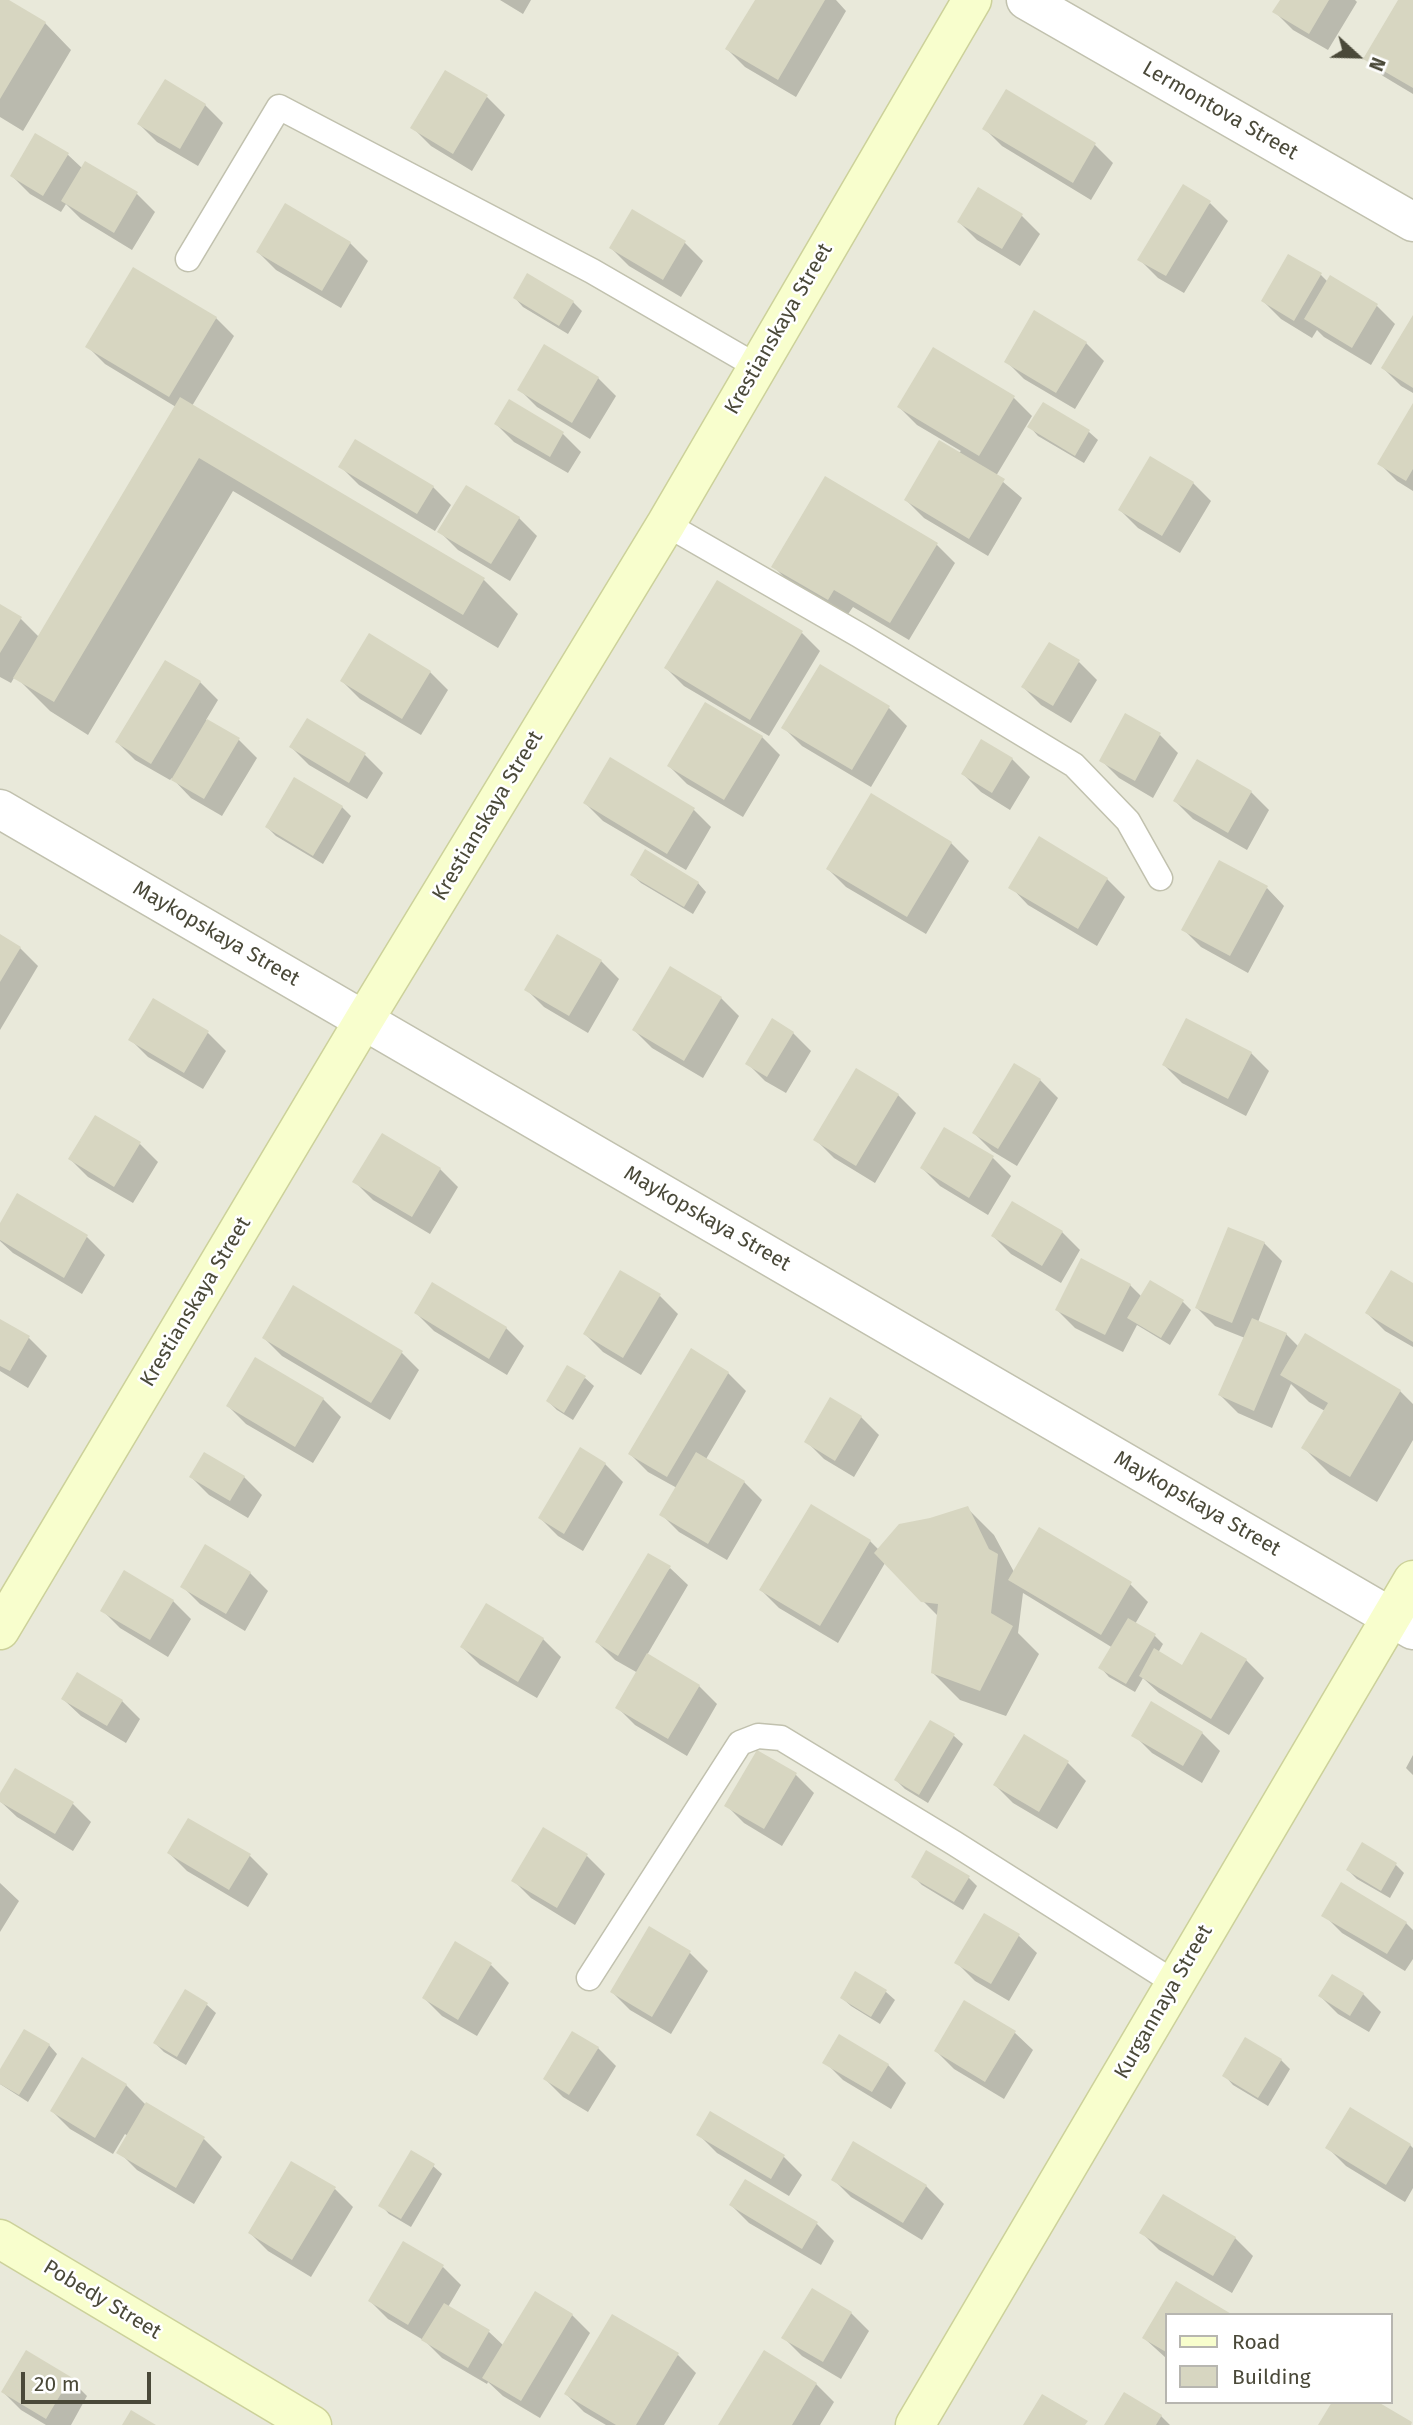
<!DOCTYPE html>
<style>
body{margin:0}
#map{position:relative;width:1413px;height:2425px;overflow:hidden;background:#f5f5eb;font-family:"Fira Sans",sans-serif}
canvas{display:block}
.legend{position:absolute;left:1165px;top:2313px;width:228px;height:91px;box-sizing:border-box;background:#fff;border:2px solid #b7b6b0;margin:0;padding:9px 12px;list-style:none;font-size:21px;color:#4a4939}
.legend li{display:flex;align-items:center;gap:14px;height:35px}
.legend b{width:35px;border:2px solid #b7b6b0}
.north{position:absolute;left:1322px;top:21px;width:70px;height:70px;-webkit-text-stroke:5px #fff;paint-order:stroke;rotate:112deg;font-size:19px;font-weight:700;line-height:28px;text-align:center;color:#4a4939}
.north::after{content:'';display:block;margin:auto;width:24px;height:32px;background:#4a4939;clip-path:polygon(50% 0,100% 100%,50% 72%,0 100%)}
.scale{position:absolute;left:21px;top:2372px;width:130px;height:32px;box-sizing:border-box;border:4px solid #4a4939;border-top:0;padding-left:9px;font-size:21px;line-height:24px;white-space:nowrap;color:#4a4939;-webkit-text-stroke:5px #fff;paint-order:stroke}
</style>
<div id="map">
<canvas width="1413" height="2425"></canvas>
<ul class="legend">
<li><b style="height:9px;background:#f8fecd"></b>Road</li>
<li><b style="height:19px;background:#d7d6c1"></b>Building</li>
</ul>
<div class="north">N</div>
<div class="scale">20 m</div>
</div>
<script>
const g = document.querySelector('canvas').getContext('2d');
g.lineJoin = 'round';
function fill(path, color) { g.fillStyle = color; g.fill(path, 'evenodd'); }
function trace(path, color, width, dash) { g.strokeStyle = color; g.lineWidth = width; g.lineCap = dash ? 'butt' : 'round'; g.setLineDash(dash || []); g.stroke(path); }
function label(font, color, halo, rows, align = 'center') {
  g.font = font + ' "Fira Sans",sans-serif'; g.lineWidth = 5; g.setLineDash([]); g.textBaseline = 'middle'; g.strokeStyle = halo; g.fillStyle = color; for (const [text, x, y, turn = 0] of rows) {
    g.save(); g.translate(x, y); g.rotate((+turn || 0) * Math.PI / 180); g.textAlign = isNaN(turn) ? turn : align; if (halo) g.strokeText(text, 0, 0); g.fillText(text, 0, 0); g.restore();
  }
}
const residential = new Path2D(`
 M0 0H1413V2425H0ZM1166 2315H1390V2402H1166Z`);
const shadow = new Path2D(`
 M0 0H5L45 23 71 50 23 131 0 117Z
 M500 0H531L523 14Z
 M757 0H836L846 11 796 97 745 67 727 49Z
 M1282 0H1355L1357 2 1328 50 1293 30 1275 12Z
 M1400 0H1413V94L1383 76 1365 58Z
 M165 81 205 105 223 123 198 166 157 142 139 124Z
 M1006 92 1095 145 1113 163 1091 200 1002 146 984 128Z
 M487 97 505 115 472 171 431 146 413 128Z
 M67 154 82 168 85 163 137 194 155 212 132 250 81 219 66 204 61 212 30 194 12 176Z
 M1210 203 1228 221 1184 293 1158 278 1140 260Z
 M286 205 350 243 368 261 341 308 276 270 258 252Z
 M633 212 685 243 703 261 681 297 629 266 611 248Z
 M1022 216 1040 234 1020 266 977 240 959 222Z
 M1289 256 1321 275 1328 282 1330 278 1377 306 1395 324 1371 365 1324 337 1317 330 1312 338 1281 319 1263 301Z
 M515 298 573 302 582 311 568 334 523 307Z
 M216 318 234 336 192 406 484 580 518 614 498 648 233 491 88 735 50 711 15 676 11 683 0 677V606L20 618 39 637 176 407 105 364 87 346Z
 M1413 318V393L1401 386 1383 368Z
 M1086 343 1104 361 1075 409 1024 379 1006 361Z
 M934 350 1014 398 1032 416 996 476 1022 498 988 556 924 518 906 500 961 451 917 425 899 407Z
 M598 378 616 396 590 439 537 407 519 389Z
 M509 402 563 434 581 452 568 473 514 442 496 424Z
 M1044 404 1089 432 1098 440 1084 463 1038 436 1030 427Z
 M1413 406V491L1397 481 1379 463Z
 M341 467 433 487 451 505 435 531 359 485Z
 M825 479 937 545 955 563 909 640 853 607 846 617 791 584 773 566Z
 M1193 483 1211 501 1180 553 1138 528 1120 510Z
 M519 518 537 536 510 581 458 550 440 532Z
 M802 633 820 651 769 736 684 686 666 668Z
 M1079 662 1097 680 1071 723 1041 705 1023 687Z
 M430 672 448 690 421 735 360 699 342 681Z
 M200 682 218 700 206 720 239 740 257 758 222 816 191 798 172 778 170 780 135 760 117 742Z
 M889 708 907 726 871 787 802 746 784 728Z
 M1160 735 1178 753 1153 798 1119 778 1101 760Z
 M762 737 780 755 743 817 687 784 669 766Z
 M291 747 365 755 383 773 367 799 309 765Z
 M1012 759 1030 777 1010 810 981 792 963 774Z
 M1251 792 1269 810 1247 850 1193 819 1175 801Z
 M585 803 693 809 711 827 686 870 603 821Z
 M342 807 351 816 323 864 276 836 267 827Z
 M951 843 969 861 926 934 846 887 828 869Z
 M632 875 698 883 706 892 693 914 641 883Z
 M1107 879 1125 897 1097 946 1028 905 1011 887Z
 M1267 888 1284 906 1248 973 1201 947 1183 929Z
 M0 936 20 948 38 966 0 1030Z
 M601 961 619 979 588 1033 544 1007 526 989Z
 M721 998 739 1016 703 1078 652 1048 634 1030Z
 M208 1033 226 1051 203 1089 148 1057 130 1039Z
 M793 1033 811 1051 786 1093 765 1081 747 1063Z
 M1251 1053 1269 1071 1246 1116 1182 1083 1164 1065Z
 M857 1071 898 1095 916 1113 875 1183 834 1158 816 1140Z
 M1040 1080 1058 1098 1017 1166 992 1151 974 1133Z
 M140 1144 158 1162 133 1203 88 1177 70 1159Z
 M993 1158 1011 1176 988 1215 940 1186 922 1168Z
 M440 1169 458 1187 430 1234 373 1200 355 1182Z
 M18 1196 87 1237 105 1255 82 1294 13 1253 0 1241V1226Z
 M1062 1232 1080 1250 1061 1283 1011 1254 993 1236Z
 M1264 1243 1282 1261 1258 1322 1286 1334 1299 1347 1400 1391 1413 1404V1440L1377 1502 1330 1474 1303 1447 1325 1411 1309 1402 1291 1384 1272 1428 1238 1413 1220 1395 1245 1338 1215 1326 1197 1308Z
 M1130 1285 1142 1297 1183 1302 1191 1310 1170 1345 1137 1325 1123 1352 1075 1328 1057 1310Z
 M1413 1285V1347L1385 1331 1367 1313Z
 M660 1296 678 1314 641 1375 603 1352 585 1334Z
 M416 1313 506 1328 524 1346 507 1375 434 1331Z
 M0 1321 29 1338 47 1356 28 1388 0 1371Z
 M264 1338 401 1352 419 1370 390 1420 282 1356Z
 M728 1373 746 1391 706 1459 744 1482 762 1500 727 1560 679 1532 661 1514 677 1488 648 1472 630 1454Z
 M585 1378 594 1386 573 1420 557 1410 548 1401Z
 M323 1399 341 1417 313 1463 246 1424 228 1406Z
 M861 1417 879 1435 854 1477 824 1459 806 1441Z
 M605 1464 623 1482 583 1551 558 1536 540 1518Z
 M191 1477H244L262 1495 248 1518 209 1495Z
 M967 1508 994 1535 1014 1572 1130 1584 1148 1602 1135 1624 1154 1635 1163 1644 1158 1653 1182 1667 1246 1660 1264 1678 1229 1735 1159 1693 1143 1678 1135 1692 1109 1677 1101 1668 1113 1648 1023 1593 1018 1633 1039 1654 1006 1716 960 1700 933 1673 939 1617 885 1563 838 1643 779 1608 761 1590 870 1541 879 1550 930 1520Z
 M205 1546 250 1573 268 1591 245 1631 200 1604 182 1586Z
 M670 1568 688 1585 647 1655 699 1686 717 1704 687 1756 635 1725 617 1707 638 1673 615 1660 597 1642Z
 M173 1601 191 1619 168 1657 120 1628 102 1610Z
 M486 1606 543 1639 561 1657 537 1698 480 1665 462 1647Z
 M63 1699 122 1701 140 1719 126 1743 81 1716Z
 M931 1722 954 1736 963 1744 928 1803 905 1789 896 1780Z
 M1202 1733 1220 1751 1202 1783 1152 1753 1134 1735Z
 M1024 1737 1068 1763 1086 1781 1057 1829 1013 1803 995 1785Z
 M758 1752 796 1775 814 1793 782 1846 744 1823 726 1805Z
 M1413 1755V1775L1406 1768Z
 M0 1797 73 1804 91 1822 73 1851 17 1817 0 1801Z
 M543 1830 587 1856 605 1874 575 1925 531 1898 513 1880Z
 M169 1853 250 1856 268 1874 248 1907 187 1871Z
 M1396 1865 1404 1873 1390 1898 1357 1879 1348 1870Z
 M913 1876 969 1878 977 1886 963 1910 922 1885Z
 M0 1883 19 1901 0 1932Z
 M985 1915 1019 1936 1037 1953 1009 2001 975 1981 957 1963Z
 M1324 1915 1406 1923 1413 1930V1959L1405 1971 1342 1933Z
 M650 1928 690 1953 708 1971 671 2034 630 2010 612 1992Z
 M491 1965 509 1983 477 2036 442 2016 424 1998Z
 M856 1974 886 1992 895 2000 880 2024 851 2006 842 1998Z
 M185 1991 207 2005 216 2013 186 2065 164 2052 155 2043Z
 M1363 1994 1381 2012 1369 2032 1338 2014 1320 1996Z
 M1015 2033 1033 2050 1004 2099 954 2069 936 2051Z
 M49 2045 57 2054 28 2102 0 2084V2073Z
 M598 2048 616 2066 588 2112 563 2097 545 2079Z
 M1281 2060 1290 2069 1268 2106 1233 2085 1225 2076Z
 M825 2062 888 2065 906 2083 891 2109 843 2080Z
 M126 2085 146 2105 204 2139 222 2157 194 2204 137 2170 119 2152 128 2136 125 2134 113 2154 70 2129 52 2111Z
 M699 2135 784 2157 802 2175 789 2196 717 2153Z
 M1410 2145 1413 2148V2188L1405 2202 1346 2166 1328 2148Z
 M433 2166 442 2174 411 2227 389 2214 381 2205Z
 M833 2179 926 2186 944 2204 922 2240 851 2197Z
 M335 2189 353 2207 311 2277 268 2251 250 2233Z
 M1163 2196 1235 2238 1253 2256 1232 2293 1159 2250 1141 2232Z
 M731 2205 816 2223 834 2241 821 2265 749 2223Z
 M443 2267 461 2285 448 2307 489 2332 504 2346 535 2294 572 2315 590 2333 540 2418 503 2396 488 2382 487 2384 442 2358 425 2341 388 2319 370 2301Z
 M1177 2283 1166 2315V2358L1144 2338Z
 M851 2313 869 2331 841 2379 802 2356 784 2338Z
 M764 2352 816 2384 834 2402 820 2425H720Z
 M678 2355 696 2373 664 2425H606L584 2412 566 2394Z
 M69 2378 87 2396 71 2425H46L21 2410 3 2392Z
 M1161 2416 1170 2425H1106Z`);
const building = new Path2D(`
 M0 0H9L46 22 0 99Z
 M755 0H825L778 80 725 49Z
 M1280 0H1329L1309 34 1272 12Z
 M1398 0H1413V88L1363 59Z
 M445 70 488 95 453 154 410 128Z
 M165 79 206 104 180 149 137 124Z
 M1006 89 1096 143 1073 183 982 129Z
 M35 133 69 153 43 196 10 176Z
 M85 161 138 192 114 233 61 201Z
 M1183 184 1211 201 1166 276 1137 260Z
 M978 187 1023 214 1002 249 957 222Z
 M285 203 351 242 322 291 256 252Z
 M632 209 686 241 663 280 609 248Z
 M1288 254 1322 273 1294 321 1261 301Z
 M133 267 217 317 169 397 85 347Z
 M527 273 574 301 559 326 513 298Z
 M1330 275 1378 304 1352 348 1304 319Z
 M1034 310 1087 342 1056 393 1004 362Z
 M1413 315V388L1381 368Z
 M544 344 599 377 572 423 517 390Z
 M933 347 1015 396 979 456 897 407Z
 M180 397 485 578 463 615 199 458 54 702 13 678Z
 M509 399 564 432 550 457 494 424Z
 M1043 402 1090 430 1075 456 1027 427Z
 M1413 403V469L1406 481 1377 464Z
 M355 439 434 486 417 514 338 467Z
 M939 440 1005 479 969 539 904 500Z
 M1150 456 1194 482 1162 536 1118 510Z
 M825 476 938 543 890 623 834 590 828 600 771 567Z
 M466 485 520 517 491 564 437 532Z
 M717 580 803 631 750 720 664 668Z
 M0 604 22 617 0 653Z
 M369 633 431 671 402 719 340 681Z
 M1049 642 1080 660 1053 706 1021 687Z
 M165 660 201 681 151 764 115 742Z
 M820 664 890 706 852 770 781 728Z
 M705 702 763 736 724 800 667 766Z
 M1125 713 1161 733 1135 781 1099 761Z
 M307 718 366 753 349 783 289 747Z
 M207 719 240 738 204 799 171 780Z
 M981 739 1013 758 992 793 961 774Z
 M610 757 695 808 667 854 583 803Z
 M1197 759 1252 791 1228 833 1173 801Z
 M294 777 343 806 313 856 265 827Z
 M871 793 952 842 907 917 826 869Z
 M1039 836 1108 878 1078 929 1008 888Z
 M645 849 699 882 684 907 630 875Z
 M1219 860 1268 886 1230 956 1181 930Z
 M0 934 21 947 0 982Z
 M557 934 602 960 569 1016 524 990Z
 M670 966 722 997 684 1061 632 1030Z
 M153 998 209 1031 184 1073 128 1040Z
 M772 1018 794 1032 767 1077 745 1064Z
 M1186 1018 1252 1052 1228 1099 1162 1065Z
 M1014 1063 1041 1079 998 1149 972 1133Z
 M856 1068 899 1094 856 1166 813 1140Z
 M95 1115 141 1142 114 1187 68 1159Z
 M944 1127 994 1156 969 1198 920 1168Z
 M382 1133 441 1168 412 1217 352 1182Z
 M17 1193 88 1235 64 1278 0 1240V1223Z
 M1012 1201 1063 1231 1042 1266 991 1236Z
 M1228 1227 1265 1242 1232 1323 1195 1308Z
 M1081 1258 1131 1284 1105 1335 1055 1310Z
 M620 1270 661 1294 623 1358 583 1334Z
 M1391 1270 1413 1283V1342L1365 1313Z
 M1150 1280 1184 1300 1161 1338 1127 1318Z
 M432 1282 507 1327 489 1359 414 1313Z
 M293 1285 403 1351 371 1403 262 1338Z
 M1252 1318 1287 1333 1254 1411 1218 1395Z
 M0 1319 30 1336 10 1371 0 1366Z
 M1305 1333 1401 1390 1350 1477 1301 1448 1328 1403 1280 1375Z
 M691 1348 729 1372 667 1477 628 1454Z
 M255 1357 324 1398 295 1447 226 1406Z
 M567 1365 586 1376 564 1413 546 1401Z
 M830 1397 862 1416 835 1461 804 1442Z
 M580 1447 606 1463 564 1534 538 1518Z
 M204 1452 245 1476 230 1501 189 1477Z
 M696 1452 745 1481 708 1544 659 1515Z
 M811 1504 871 1540 820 1626 759 1590Z
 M968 1506 989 1549 998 1554 991 1613 1013 1626 980 1691 931 1673 938 1604 921 1602 874 1553 899 1524 930 1518Z
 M1039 1527 1132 1582 1101 1635 1008 1580Z
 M205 1544 251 1572 226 1614 180 1587Z
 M648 1553 671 1566 618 1656 595 1642Z
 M124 1570 174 1600 150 1640 100 1611Z
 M486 1603 544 1638 518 1682 460 1647Z
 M1128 1618 1156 1634 1126 1684 1098 1668Z
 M1201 1632 1247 1659 1211 1719 1139 1676 1154 1648 1182 1665Z
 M647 1653 700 1685 668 1739 615 1708Z
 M77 1672 123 1700 107 1726 61 1699Z
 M1151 1701 1203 1732 1183 1766 1131 1736Z
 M930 1720 955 1734 919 1795 894 1780Z
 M1024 1734 1069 1761 1039 1812 993 1785Z
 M757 1750 797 1773 764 1829 724 1806Z
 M15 1768 74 1802 55 1834 0 1802V1793Z
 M188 1818 251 1854 229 1890 167 1853Z
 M543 1827 588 1854 557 1908 511 1881Z
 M1362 1842 1397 1863 1381 1891 1346 1870Z
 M926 1850 970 1876 954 1902 911 1877Z
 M1341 1882 1407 1922 1387 1954 1321 1916Z
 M984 1913 1020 1934 991 1984 954 1963Z
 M649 1926 691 1951 652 2017 610 1992Z
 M455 1941 492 1963 458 2020 422 1998Z
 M855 1971 887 1990 871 2017 840 1998Z
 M1332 1974 1364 1993 1350 2016 1318 1996Z
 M185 1989 208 2003 177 2057 153 2043Z
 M964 2000 1016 2031 985 2082 934 2051Z
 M24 2029 50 2044 19 2095 0 2084V2069Z
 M572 2031 599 2047 569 2095 543 2079Z
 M839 2034 889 2064 872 2092 822 2063Z
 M1245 2037 1282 2059 1258 2098 1222 2076Z
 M82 2057 127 2084 95 2138 50 2111Z
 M146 2102 205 2137 176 2188 116 2153Z
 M1350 2107 1411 2144 1386 2185 1325 2148Z
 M710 2111 785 2155 771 2179 696 2135Z
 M853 2141 927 2185 903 2223 831 2180Z
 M411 2150 435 2164 401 2219 378 2206Z
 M291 2161 336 2187 292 2260 248 2233Z
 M745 2179 818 2222 802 2249 729 2205Z
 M1163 2194 1236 2237 1213 2276 1139 2233Z
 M403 2241 444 2265 408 2325 368 2301Z
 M1176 2281 1233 2315H1166V2352L1142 2338Z
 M812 2288 852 2312 823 2362 781 2338Z
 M535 2291 573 2314 521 2401 482 2378Z
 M444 2303 490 2330 468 2368 421 2340Z
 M612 2314 679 2353 636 2425H616L564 2394Z
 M26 2350 71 2377 46 2419 1 2392Z
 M764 2350 817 2383 792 2425H718Z
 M1124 2392 1162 2415 1156 2425H1104Z
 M1042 2394 1088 2421 1085 2425H1023Z
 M1332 2402H1378L1412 2422 1411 2425H1318Z
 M131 2410 156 2425H122Z`);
const lane = new Path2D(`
 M188 259 279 107 592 271 756 366
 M666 524 859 635 1074 765 1128 821 1160 878
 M589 1978 740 1743 758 1736 781 1738 954 1843 1175 1983`);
const street = new Path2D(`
 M1026 0 1413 222
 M0 809 1413 1630`);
const secondary = new Path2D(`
 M0 1630 364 1020 666 524 972 0
 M0 2239 312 2425
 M915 2425 1413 1580`);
const streetNames = [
 ["Lermontova Street",1220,111,30],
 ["Krestianskaya Street",779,329,-60],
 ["Krestianskaya Street",488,816,-59],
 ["Maykopskaya Street",216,934,30],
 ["Maykopskaya Street",707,1219,30],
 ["Krestianskaya Street",196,1302,-59],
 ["Maykopskaya Street",1197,1504,30],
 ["Kurgannaya Street",1164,2002,-60],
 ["Pobedy Street",102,2300,31]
];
fill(residential, '#e9e9da');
fill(shadow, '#0003');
fill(building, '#d7d6c1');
trace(lane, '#c1c1ae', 27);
trace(street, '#c1c1ae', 41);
trace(secondary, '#ccd19a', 41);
trace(lane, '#fff', 24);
trace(street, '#fff', 38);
trace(secondary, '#f8fecd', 38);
label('21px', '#4a4939', '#fff', streetNames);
</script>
